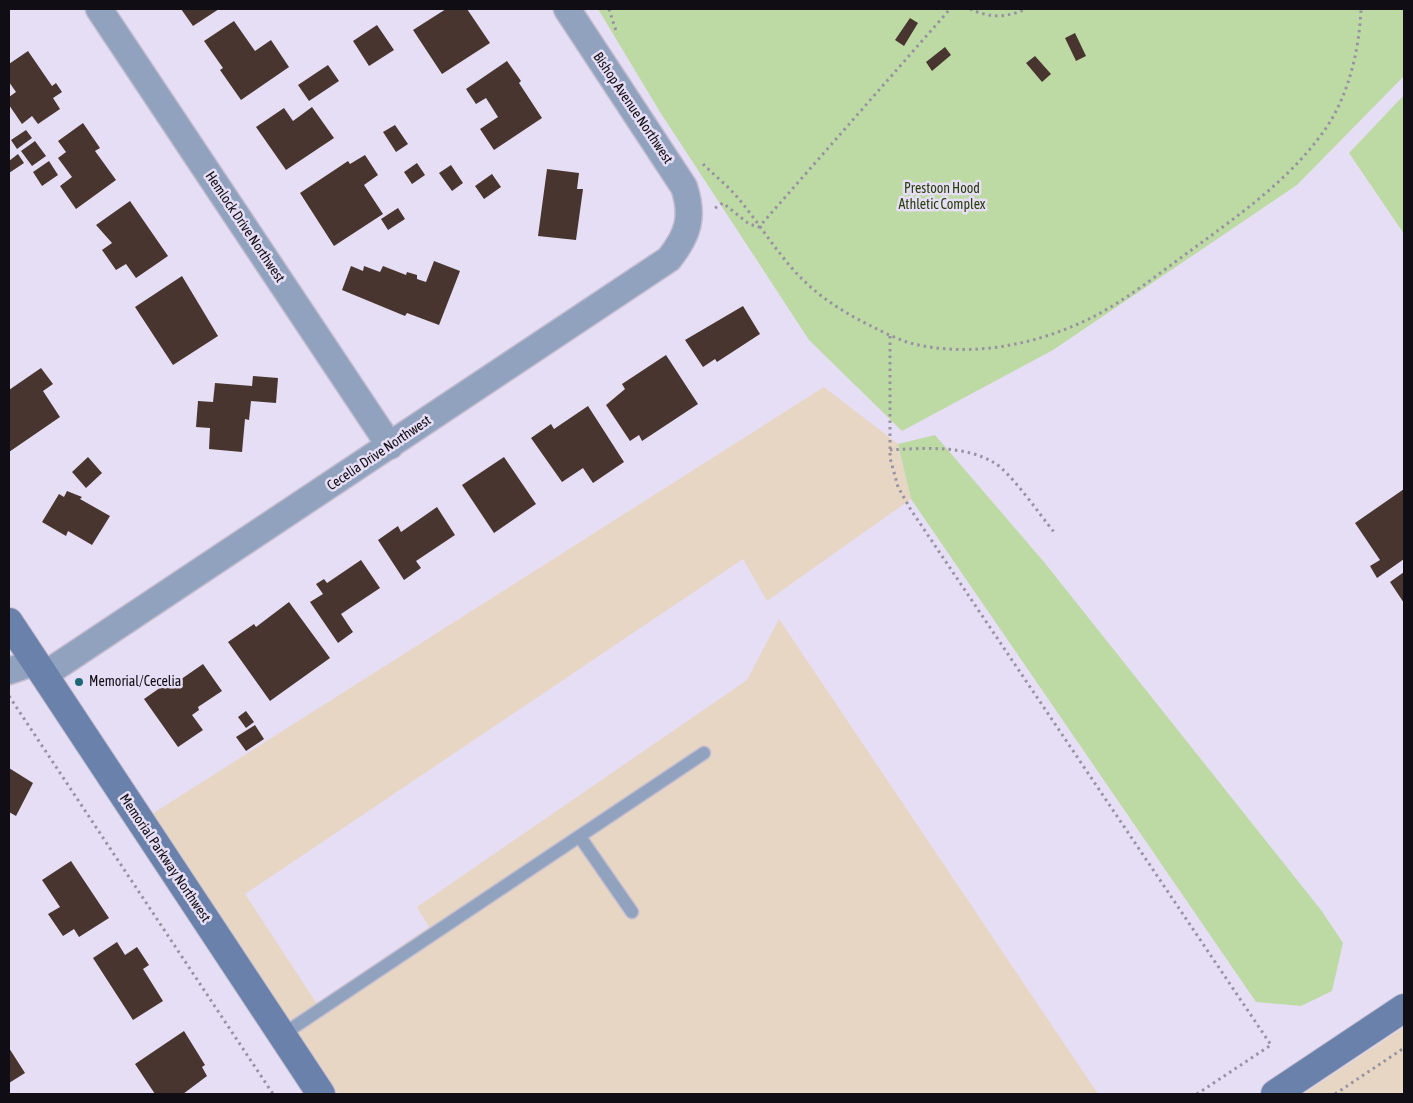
<!DOCTYPE html>
<style>
body{margin:0}
#map{position:relative;width:1413px;height:1103px;overflow:hidden;background:#e6def4;font-family:"Asap Condensed",sans-serif}
canvas{display:block}
.frame{position:absolute;inset:0;border:10px solid #100d14;pointer-events:none}
</style>
<div id="map">
<canvas width="1413" height="1103"></canvas>
<div class="frame"></div>
</div>
<script>
const g = document.querySelector('canvas').getContext('2d');
g.lineJoin = 'round';
function fill(path, color) { g.fillStyle = color; g.fill(path, 'evenodd'); }
function trace(path, color, width, dash) { g.strokeStyle = color; g.lineWidth = width; g.lineCap = dash ? 'butt' : 'round'; g.setLineDash(dash || []); g.stroke(path); }
function label(font, color, halo, rows, align = 'center') {
  g.font = font + ' "Asap Condensed",sans-serif'; g.lineWidth = 5; g.setLineDash([]); g.textBaseline = 'middle'; g.strokeStyle = halo; g.fillStyle = color; for (const [text, x, y, turn = 0] of rows) {
    g.save(); g.translate(x, y); g.rotate((+turn || 0) * Math.PI / 180); g.textAlign = isNaN(turn) ? turn : align; if (halo) g.strokeText(text, 0, 0); g.fillText(text, 0, 0); g.restore();
  }
}
const commercial = new Path2D(`
 M824 387 898 444 911 499 767 601 743 559 245 894 317 1004 429 927 417 907 747 680 779 619 1098 1094H338L152 814Z
 M1404 1027V1094H1303Z`);
const green = new Path2D(`
 M598 9H1404V76L1297 185 1053 350 902 431 809 340 660 112Z
 M1404 95V234L1349 153Z
 M935 435 1044 562 1321 910 1343 943 1332 991 1301 1006 1256 1002 911 499 898 444Z`);
const building = new Path2D(`
 M181 9H219L193 26Z
 M446 9H467L490 43 442 74 413 30Z
 M910 18 918 23 904 46 895 40Z
 M234 21 255 51 271 40 289 67 241 100 220 70 223 68 204 41Z
 M377 25 394 50 369 66 353 41Z
 M1075 33 1086 56 1076 61 1065 38Z
 M945 47 951 55 932 71 926 62Z
 M28 51 52 86 56 83 62 92 53 98 60 109 38 124 32 116 22 124 9 105V97L16 92 9 82V64Z
 M1035 56 1051 74 1042 82 1026 63Z
 M507 61 521 81 519 83 542 118 494 150 480 129 498 117 486 98 476 104 466 89Z
 M328 65 339 81 309 101 298 85Z
 M312 107 334 138 286 170 256 127 284 108 293 121Z
 M83 123 100 148 95 151 116 180 76 209 60 186 72 177 58 158 66 152 58 141Z
 M395 125 408 144 396 152 383 132Z
 M26 130 32 138 17 149 11 140Z
 M35 141 46 156 32 166 21 151Z
 M18 154 24 163 9 173V161Z
 M365 155 378 175 364 185 383 214 334 246 300 193 348 161 350 164Z
 M49 161 58 175 42 186 33 172Z
 M417 163 425 175 412 184 404 172Z
 M451 165 463 183 452 191 439 173Z
 M547 169 579 173 577 189H583L576 240 538 236Z
 M492 174 501 187 484 199 475 186Z
 M130 201 168 256 136 278 126 264 116 270 102 250 112 243 96 225Z
 M398 208 405 219 388 230 381 219Z
 M434 261 460 271 439 325 407 313 405 316 342 290 351 266 363 271 364 266 380 272 383 266 406 275 407 272 417 275V279L426 282Z
 M182 276 218 336 173 365 135 307Z
 M743 306 760 334 717 362 715 359 703 367 685 340Z
 M666 355 698 404 642 441 639 435 630 441 606 405 625 389 622 384Z
 M41 368 53 384 43 391 60 417 9 452V390Z
 M253 376 278 378 276 403 251 401 249 420 245 419 242 452 209 449 210 428 196 427 198 401 213 402 215 383 252 386Z
 M588 406 624 462 593 483 583 468 562 482 531 438 551 424 554 429Z
 M88 457 102 473 86 488 72 472Z
 M504 457 536 504 494 533 462 485Z
 M1404 489V559L1377 578 1370 566 1380 560 1355 523Z
 M67 491 82 497 80 499 110 516 92 545 68 531 66 536 42 522 59 494 64 497Z
 M437 507 455 535 416 561 421 568 404 580 378 540 398 526 401 532Z
 M361 560 380 588 341 614 353 632 338 643 310 602 323 594 316 584 324 579 327 583Z
 M1404 572V603L1390 582Z
 M289 602 330 658 270 701 228 642 254 624 256 627Z
 M203 664 222 691 198 707 199 710 192 715 203 730 178 747 144 699 174 678 177 682Z
 M246 711 254 722 246 728 238 717Z
 M255 725 264 739 246 751 236 737Z
 M9 768 33 783 16 816 9 812Z
 M71 861 109 918 79 937 74 929 63 936 48 914 60 907 42 880Z
 M117 942 125 955 137 947 149 965 143 969 163 1001 133 1020 93 958Z
 M184 1031 205 1065 202 1067 207 1076 183 1094H155L135 1064Z
 M9 1048 25 1073 9 1083Z`);
const path = new Path2D(`
 M609 9 617 34
 M970 9C990 18 1006 18 1026 9
 M703 164C714 175 728 186 738 198 760 224 778 255 802 279 821 298 845 313 869 325 883 332 898 340 914 344 974 358 1039 344 1093 317 1131 297 1166 268 1201 243 1243 212 1286 181 1318 139 1347 103 1359 54 1361 9
 M715 208 723 203 749 224 759 227 950 9
 M890 336V458L898 487 911 510 1271 1045 1197 1094
 M890 450C923 448 963 445 993 462 1011 472 1039 514 1054 532
 M9 696 273 1094
 M1335 1094 1404 1048`);
const lane = new Path2D(`
 M580 837 632 912
 M282 1035 704 753`);
const street = new Path2D(`
 M99 9 390 446
 M9 671 35 662
 M44 675 669 259C688 235 694 217 684 187L567 9`);
const secondary = new Path2D(`
 M9 622 321 1094
 M1275 1094 1404 1008`);
const markers = [
 [79,682,5,"#1e6774"]
];
const streetNames = [
 ["Bishop Avenue Northwest",633,108,56],
 ["Hemlock Drive Northwest",245,227,56],
 ["Cecelia Drive Northwest",379,453,-34],
 ["Memorial Parkway Northwest",165,858,56]
];
const parkNames = [
 ["Prestoon Hood",942,189],
 ["Athletic Complex",942,205]
];
const poiNames = [
 ["Memorial/Cecelia",89,682]
];
fill(commercial, '#e7d6c4');
fill(green, '#bedaa4');
fill(building, '#49352f');
trace(lane, '#c4bdd0', 15);
trace(street, '#c4bdd0', 29);
trace(secondary, '#c4bdd0', 30);
trace(path, '#9892a2', 3, [2.5, 4]);
trace(lane, '#91a2bf', 12);
trace(street, '#91a2bf', 26);
trace(secondary, '#6a81ac', 28);
for (const [x, y, r, color] of markers) { const dot = new Path2D(); dot.arc(x, y, r, 0, 2 * Math.PI); g.fillStyle = color; g.fill(dot); trace(dot, '#e6def4', 2); }
label('14px', '#100d14', '#e6def4', streetNames);
label('14px', '#293f0b', '#e6def4', parkNames);
label('14px', '#100d14', '#e6def4', poiNames, 'left');
</script>
